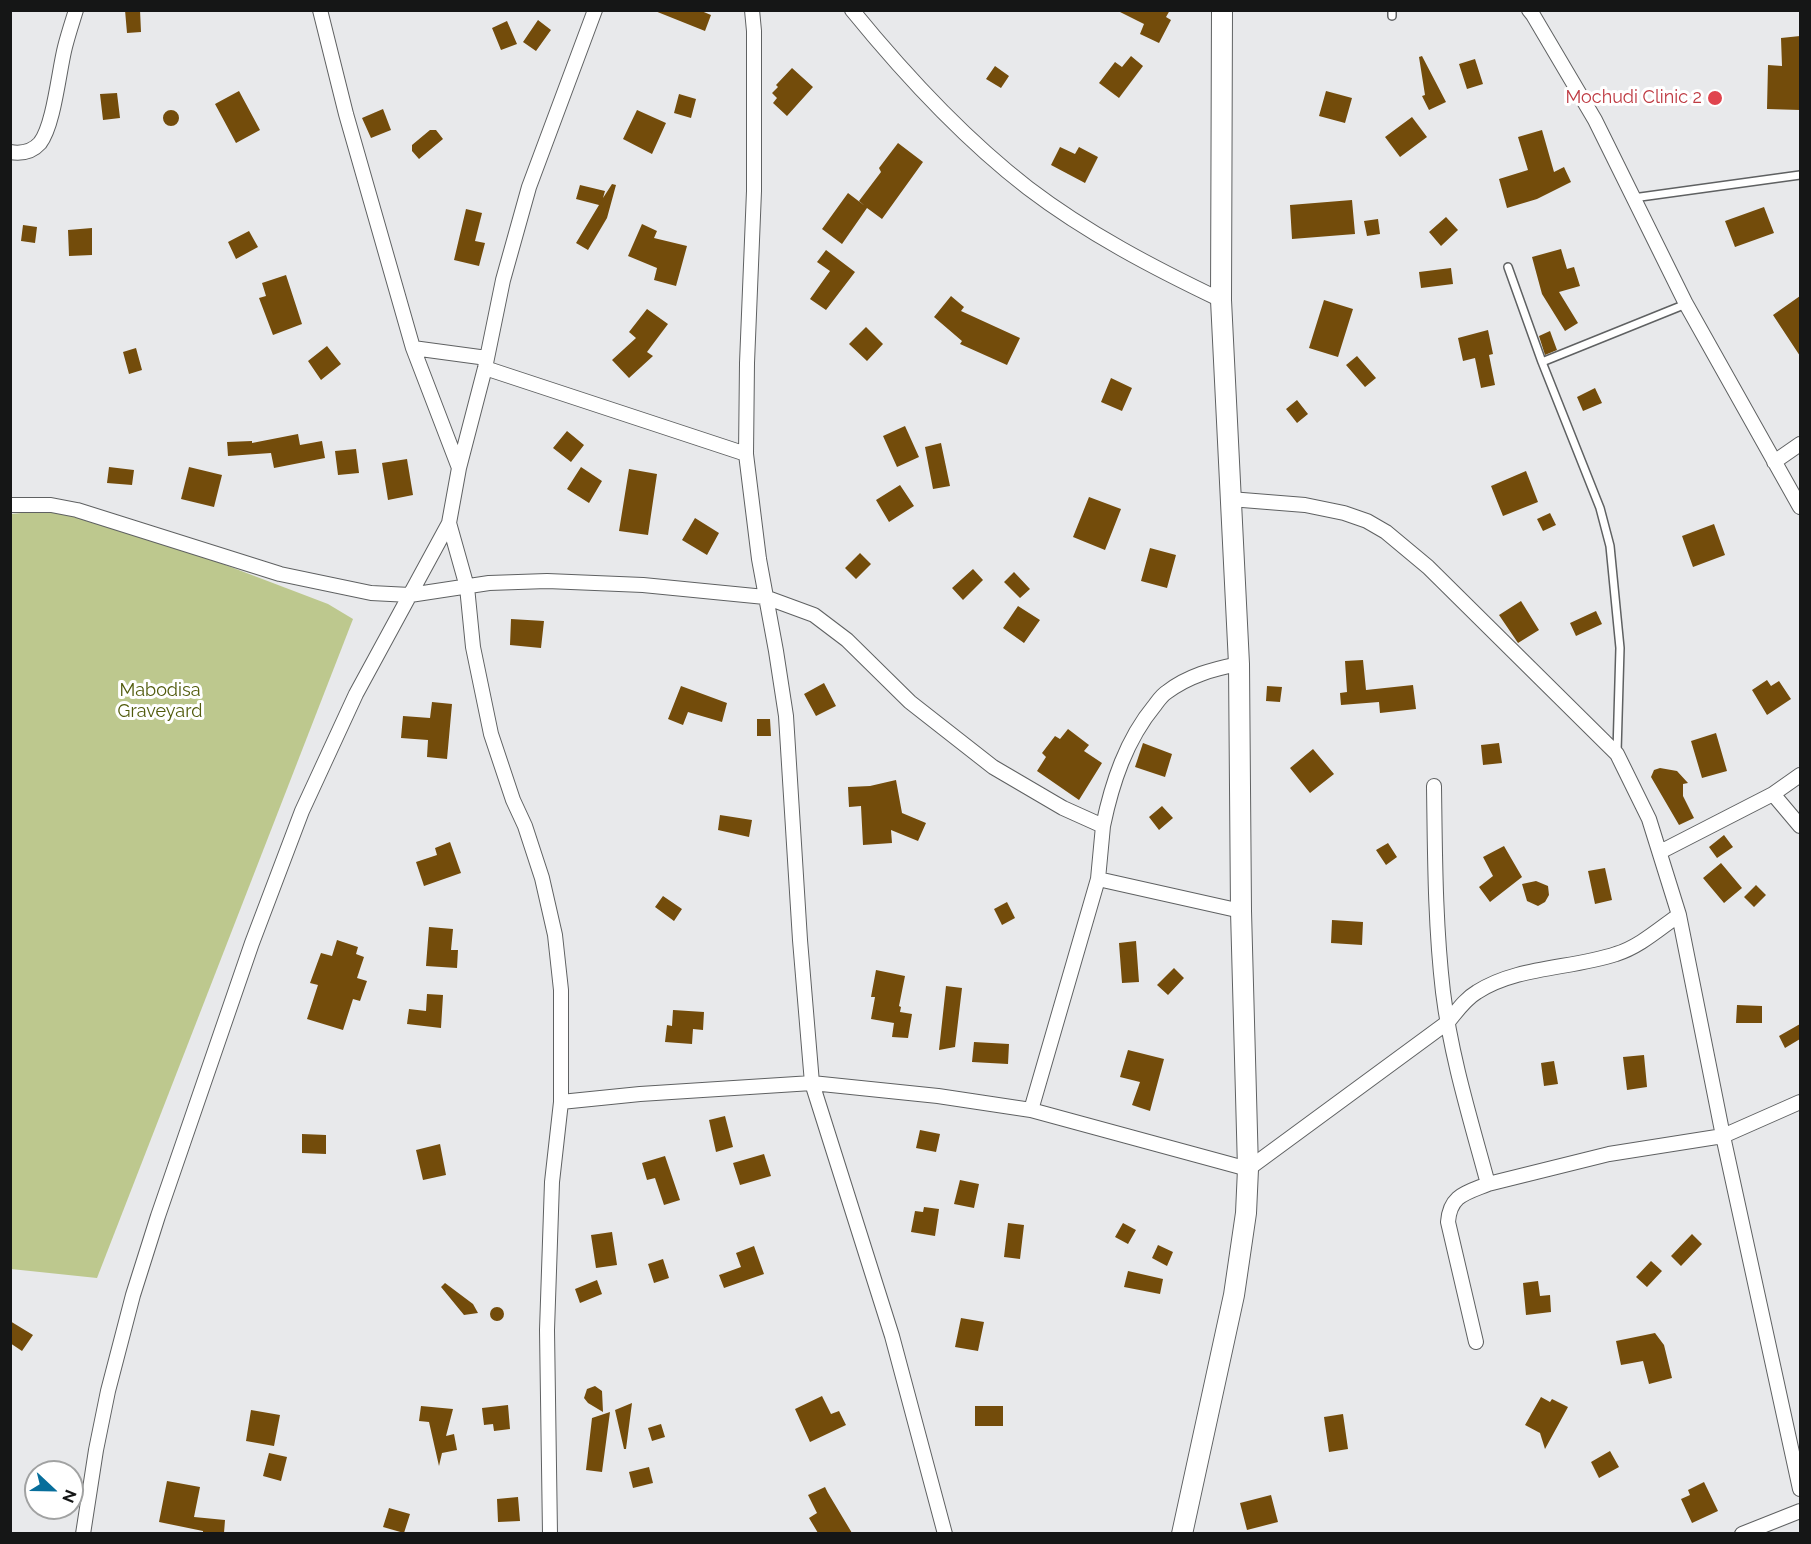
<!DOCTYPE html>
<style>
body{margin:0}
#map{position:relative;width:1811px;height:1544px;overflow:hidden;background:#e8e9eb;font-family:Raleway,sans-serif}
canvas{display:block}
.frame{position:absolute;inset:0;border:12px solid #151616;pointer-events:none}
.north{position:absolute;left:24px;top:1460px;width:60px;height:60px;box-sizing:border-box;background:#fff;border:2px solid #a1a2a2;border-radius:50%;rotate:112deg;font-size:16px;font-weight:700;line-height:24px;text-align:center;color:#151616}
.north::after{content:'';display:block;margin:auto;width:21px;height:27px;background:#076e9b;clip-path:polygon(50% 0,100% 100%,50% 72%,0 100%)}
</style>
<div id="map">
<canvas width="1811" height="1544"></canvas>
<div class="frame"></div>
<div class="north">N</div>
</div>
<script>
const g = document.querySelector('canvas').getContext('2d');
g.lineJoin = 'round';
function fill(path, color) { g.fillStyle = color; g.fill(path, 'evenodd'); }
function trace(path, color, width, dash) { g.strokeStyle = color; g.lineWidth = width; g.lineCap = dash ? 'butt' : 'round'; g.setLineDash(dash || []); g.stroke(path); }
function label(font, color, halo, rows, align = 'center') {
  g.font = font + ' Raleway,sans-serif'; g.lineWidth = 6; g.setLineDash([]); g.textBaseline = 'middle'; g.strokeStyle = halo; g.fillStyle = color; for (const [text, x, y, turn = 0] of rows) {
    g.save(); g.translate(x, y); g.rotate((+turn || 0) * Math.PI / 180); g.textAlign = isNaN(turn) ? turn : align; if (halo) g.strokeText(text, 0, 0); g.fillText(text, 0, 0); g.restore();
  }
}
const green = new Path2D(`
 M52 510 152 537 328 604 353 619 97 1278 11 1269V514Z`);
const building = new Path2D(`
 M125 10H140L141 32 127 33Z
 M699 10 711 15 705 31 655 11Z
 M1116 10H1170L1166 17 1171 20 1159 43 1140 34 1144 24Z
 M538 20 551 30 536 51 523 42Z
 M507 21 517 44 501 50 492 28Z
 M1800 36V110L1767 109 1768 65 1782 66 1781 38Z
 M1131 56 1143 66 1119 98 1099 83 1115 62 1122 67Z
 M1422 56 1446 102 1429 110 1422 96 1425 95 1419 57Z
 M1475 59 1483 84 1467 89 1459 64Z
 M995 66 1009 76 1001 88 986 79Z
 M792 68 813 87 787 116 773 103 777 98 772 93 778 87 776 85Z
 M239 91 260 130 236 143 215 104Z
 M1326 91 1352 98 1345 123 1319 116Z
 M117 93 120 118 103 120 100 94Z
 M679 94 696 99 691 118 674 113Z
 M383 109 391 130 371 138 362 118Z
 M163 118a8 8 0 1 1 16 0a8 8 0 1 1-16 0Z
 M637 110 666 123 652 154 623 139Z
 M1412 117 1427 137 1400 157 1385 137Z
 M430 130H436L443 139 419 159 412 151V145Z
 M1542 130 1554 172 1564 167 1571 182 1537 199 1507 208 1499 179 1528 170 1518 137Z
 M898 143 923 162 882 219 867 208 842 244 822 229 848 193 865 206 859 201 881 172 879 168Z
 M1060 147 1075 154 1079 147 1098 157 1085 183 1051 165Z
 M612 184 616 185 607 218 588 250 576 243 599 205 576 199 580 185 605 191 603 198Z
 M1352 200 1355 234 1292 239 1290 205Z
 M1764 207 1774 233 1735 247 1725 221Z
 M466 209 482 213 475 241 485 243 479 266 454 260Z
 M1446 217 1458 230 1441 246 1429 232Z
 M1378 219 1380 234 1367 236 1364 221Z
 M642 224 657 231 654 238 687 246 676 286 654 280 657 268 628 256Z
 M23 225 37 227 35 243 21 241Z
 M92 228V255L69 256 68 230Z
 M249 231 258 247 236 259 228 242Z
 M1561 249 1567 269 1574 267 1580 286 1559 292 1578 323 1565 331 1542 294 1532 257Z
 M826 250 855 272 826 310 810 299 830 271 817 262Z
 M1451 268 1453 284 1421 288 1419 272Z
 M286 275 302 324 273 335 259 298 266 296 262 283Z
 M951 296 964 307 961 311 1020 338 1007 365 960 344 962 341 934 317Z
 M1800 296V356L1773 315Z
 M1324 300 1353 309 1338 357 1309 348Z
 M647 309 668 324 647 352 653 356 629 378 612 360 636 338 629 332Z
 M866 327 883 344 867 361 849 344Z
 M1488 330 1493 354 1489 355 1495 385 1481 388 1475 358 1463 361 1458 338Z
 M1550 331 1557 350 1545 355 1539 336Z
 M327 346 341 364 321 380 308 361Z
 M136 348 142 370 129 374 123 352Z
 M1357 356 1376 378 1365 387 1346 365Z
 M1111 378 1132 388 1122 411 1101 402Z
 M1595 388 1602 403 1583 411 1577 397Z
 M1297 400 1308 414 1297 423 1286 409Z
 M905 426 919 457 897 467 883 436Z
 M567 431 584 445 571 462 553 448Z
 M298 434 300 445 322 441 325 458 274 468 271 453 228 456 227 442 252 441V443Z
 M941 443 950 486 933 489 925 447Z
 M356 449 359 473 338 475 335 451Z
 M407 459 413 495 388 500 382 463Z
 M109 467 134 470 132 485 107 483Z
 M189 467 222 475 214 507 181 499Z
 M581 467 602 481 589 503 567 489Z
 M629 469 657 474 648 535 619 531Z
 M1526 471 1538 502 1503 516 1491 486Z
 M900 485 914 506 889 522 876 500Z
 M1089 497 1121 509 1105 550 1073 537Z
 M1550 513 1556 525 1543 531 1537 519Z
 M695 518 719 533 707 555 682 540Z
 M1714 524 1725 555 1693 567 1682 536Z
 M1150 548 1176 555 1167 588 1141 581Z
 M860 553 871 564 856 579 845 568Z
 M973 569 983 580 963 600 952 588Z
 M1014 572 1030 589 1020 598 1004 582Z
 M1521 601 1539 630 1518 643 1499 615Z
 M1018 606 1040 620 1024 643 1003 628Z
 M1596 611 1602 624 1576 636 1570 623Z
 M511 619 544 621 541 648 510 645Z
 M1363 660 1366 690 1413 685 1416 709 1380 713 1379 702 1341 705 1340 693 1347 692 1345 661Z
 M1767 680 1771 686 1779 681 1791 699 1767 715 1752 690Z
 M824 683 836 706 816 716 804 694Z
 M681 686 727 703 722 722 688 712 683 725 668 719Z
 M1267 686 1282 687 1280 702 1266 701Z
 M432 702 452 704 447 759 427 757 428 740 401 738 403 716 430 718Z
 M757 719H770L771 736H757Z
 M1068 729 1089 745 1084 751 1102 763 1079 800 1037 771 1046 757 1042 753 1055 736 1060 739Z
 M1716 733 1727 771 1702 778 1691 741Z
 M1143 743 1172 754 1165 777 1135 767Z
 M1499 743 1502 763 1483 765 1481 745Z
 M1313 749 1334 774 1310 793 1290 768Z
 M1660 768 1677 771 1688 783 1683 784V796L1694 818 1679 825 1651 777 1654 770Z
 M896 780 902 813 926 823 918 841 891 830 892 843 863 845 861 806 849 807 848 787 870 786Z
 M1162 806 1173 818 1159 830 1149 817Z
 M720 815 752 820 749 837 718 830Z
 M1724 835 1733 847 1717 858 1709 847Z
 M450 842 461 873 424 886 416 862 437 855 435 848Z
 M1388 843 1397 857 1386 865 1376 850Z
 M1504 846 1522 877 1490 902 1479 887 1493 876 1483 857Z
 M1721 863 1742 888 1724 903 1703 878Z
 M1605 868 1612 900 1595 904 1588 871Z
 M1536 881 1548 886 1549 895 1545 902 1538 906 1527 901 1522 884Z
 M1756 885 1766 895 1754 907 1744 897Z
 M663 896 682 909 674 921 655 907Z
 M1007 902 1015 918 1002 925 994 909Z
 M1332 920 1363 922 1362 945 1331 943Z
 M429 927 453 929 451 950H458L457 968 426 966Z
 M337 940 358 947 356 954 364 957 357 978 367 981 360 1001 353 999 343 1030 307 1019 318 985 310 983 321 953 332 956Z
 M1136 941 1139 982 1122 983 1119 943Z
 M1174 968 1184 978 1168 995 1157 985Z
 M876 970 905 976 899 1006 901 1007 900 1012 912 1014 908 1038 892 1037 894 1023 871 1019 875 997H871Z
 M946 986 962 988 955 1047 939 1050Z
 M427 994 443 995 441 1028 407 1024 409 1009 426 1011Z
 M1737 1005 1762 1006V1023H1736Z
 M673 1010 704 1012 703 1030 693 1029 692 1044 665 1042 667 1025 672 1026Z
 M1800 1024V1039L1785 1048 1779 1036Z
 M974 1042 1009 1044 1008 1064 972 1062Z
 M1128 1050 1164 1059 1150 1111 1132 1105 1140 1082 1120 1077Z
 M1644 1055 1647 1087 1627 1090 1623 1057Z
 M1554 1061 1558 1084 1544 1086 1541 1063Z
 M725 1116 733 1147 716 1152 709 1120Z
 M920 1130 940 1134 936 1152 916 1148Z
 M302 1134 326 1135V1154L302 1153Z
 M440 1144 446 1175 423 1180 416 1150Z
 M764 1154 771 1176 740 1185 733 1163Z
 M665 1156 680 1200 664 1205 655 1178 647 1180 642 1163Z
 M960 1180 979 1184 974 1208 954 1204Z
 M924 1207 939 1209 935 1236 911 1232 915 1211 923 1212Z
 M1008 1223 1024 1225 1020 1259 1004 1257Z
 M1123 1223 1136 1230 1128 1244 1115 1237Z
 M612 1232 617 1265 596 1268 591 1235Z
 M1692 1234 1702 1244 1681 1266 1671 1256Z
 M1158 1245 1173 1252 1167 1266 1152 1258Z
 M754 1246 764 1274 724 1288 719 1275 741 1267 736 1253Z
 M663 1259 669 1278 654 1283 648 1264Z
 M1651 1261 1662 1271 1647 1287 1636 1277Z
 M1128 1271 1163 1279 1160 1294 1124 1287Z
 M597 1280 602 1294 580 1303 575 1289Z
 M1538 1281 1540 1296 1550 1295 1551 1312 1526 1315 1523 1283Z
 M445 1283 473 1304 478 1313 464 1315 441 1287Z
 M490 1314a7 7 0 1 1 14 0a7 7 0 1 1-14 0Z
 M961 1318 984 1322 978 1351 955 1347Z
 M10 1321 33 1335 22 1351 10 1343Z
 M1655 1333 1664 1345 1672 1378 1649 1384 1643 1361 1621 1365 1616 1341Z
 M595 1386 602 1391 603 1412 588 1403 584 1398 587 1389Z
 M822 1396 831 1414 839 1411 846 1425 810 1442 795 1409Z
 M1541 1397 1550 1402 1552 1399 1568 1407 1545 1449 1540 1433 1525 1425Z
 M632 1403 626 1449H624L615 1410Z
 M508 1405 510 1429 494 1431 493 1424 484 1425 482 1408Z
 M421 1406 453 1409 446 1436 454 1434 457 1450 442 1453 439 1466 429 1422 419 1421Z
 M975 1406H1003V1426H975Z
 M251 1410 280 1415 274 1446 246 1441Z
 M610 1412 602 1472 586 1470 592 1418Z
 M1343 1414 1348 1449 1329 1452 1324 1417Z
 M661 1424 665 1437 652 1441 648 1428Z
 M1610 1451 1619 1467 1599 1478 1591 1462Z
 M269 1453 287 1457 281 1481 263 1476Z
 M649 1467 653 1483 633 1488 629 1472Z
 M167 1481 200 1487 194 1517 225 1520 224 1533H203V1531L159 1522Z
 M1704 1482 1718 1511 1692 1523 1681 1499 1690 1495 1688 1490Z
 M825 1487 828 1493 852 1533H818L809 1518 817 1513 808 1495Z
 M1271 1495 1278 1522 1247 1530 1240 1503Z
 M518 1497 520 1521 498 1522 497 1499Z
 M389 1508 410 1514 404 1533 383 1527Z`);
const lane = new Path2D(`
 M1392 10V16
 M1633 198 1800 175
 M1508 267 1542 362 1600 508 1610 546 1620 648 1617 752
 M1542 362 1686 304`);
const street = new Path2D(`
 M320 10 346 114 413 348 459 468
 M752 10 754 31V191L747 363 746 454 759 559 776 651 786 716 800 940 812 1083 892 1336 945 1534
 M852 10C905 75 962 137 1028 188 1087 233 1154 268 1221 300
 M1529 10 1533 15 1595 120 1686 304 1800 507
 M10 152C22 154 32 152 40 143 54 125 59 70 65 47 68 35 72 23 76 10
 M413 348 487 358
 M485 368 746 454
 M1774 462 1800 444
 M1230 499 1305 505 1344 513 1367 521 1386 532 1428 567 1617 754 1649 819 1679 915 1723 1136 1800 1489
 M10 505H51L77 510 280 574 371 593 410 595 489 583 547 581 643 585 765 597 814 615 847 640 910 702 993 767 1063 808 1103 826C1112 783 1126 740 1155 705 1158 701 1162 695 1167 692 1188 676 1213 669 1239 664
 M449 523 467 587 473 647 491 734 513 800 525 826 542 878 555 935 561 990V1102L552 1182 547 1330 550 1534
 M1434 786C1435 855 1435 924 1443 992 1451 1057 1471 1121 1488 1184L1609 1154 1723 1136 1800 1102
 M1773 794 1800 826
 M1660 852 1773 794 1800 775
 M1098 879 1241 911
 M561 1102 640 1094 812 1083 938 1096 1031 1110 1248 1169 1448 1022C1457 1011 1465 999 1477 992 1518 966 1571 969 1616 954 1639 947 1659 929 1679 915
 M1031 1110 1098 879 1103 826
 M1476 1342 1448 1222C1450 1195 1466 1193 1488 1184
 M83 1534 96 1450 108 1391 133 1295 158 1216 252 943 302 811 356 694 449 523 459 468 485 368 503 280 529 187 595 10
 M1742 1534 1800 1511`);
const secondary = new Path2D(`
 M1182 1534 1234 1295 1246 1213 1248 1169 1241 911 1239 664 1221 300 1222 10`);
const markers = [
 [1715,98,8,"#e0444e"]
];
const healthNames = [
 ["Mochudi Clinic 2",1702,98]
];
const parkNames = [
 ["Mabodisa",160,691],
 ["Graveyard",160,712]
];
fill(green, '#bdc88e');
fill(building, '#734c0b');
trace(lane, '#5f6162', 10);
trace(street, '#5f6162', 16);
trace(secondary, '#5f6162', 22);
trace(lane, '#fff', 7);
trace(street, '#fff', 14);
trace(secondary, '#fff', 20);
for (const [x, y, r, color] of markers) { const dot = new Path2D(); dot.arc(x, y, r, 0, 2 * Math.PI); g.fillStyle = color; g.fill(dot); trace(dot, '#fff', 2); }
label('18px', '#be3a42', '#fff', healthNames, 'right');
label('18px', '#505a0b', '#fff', parkNames);
</script>
